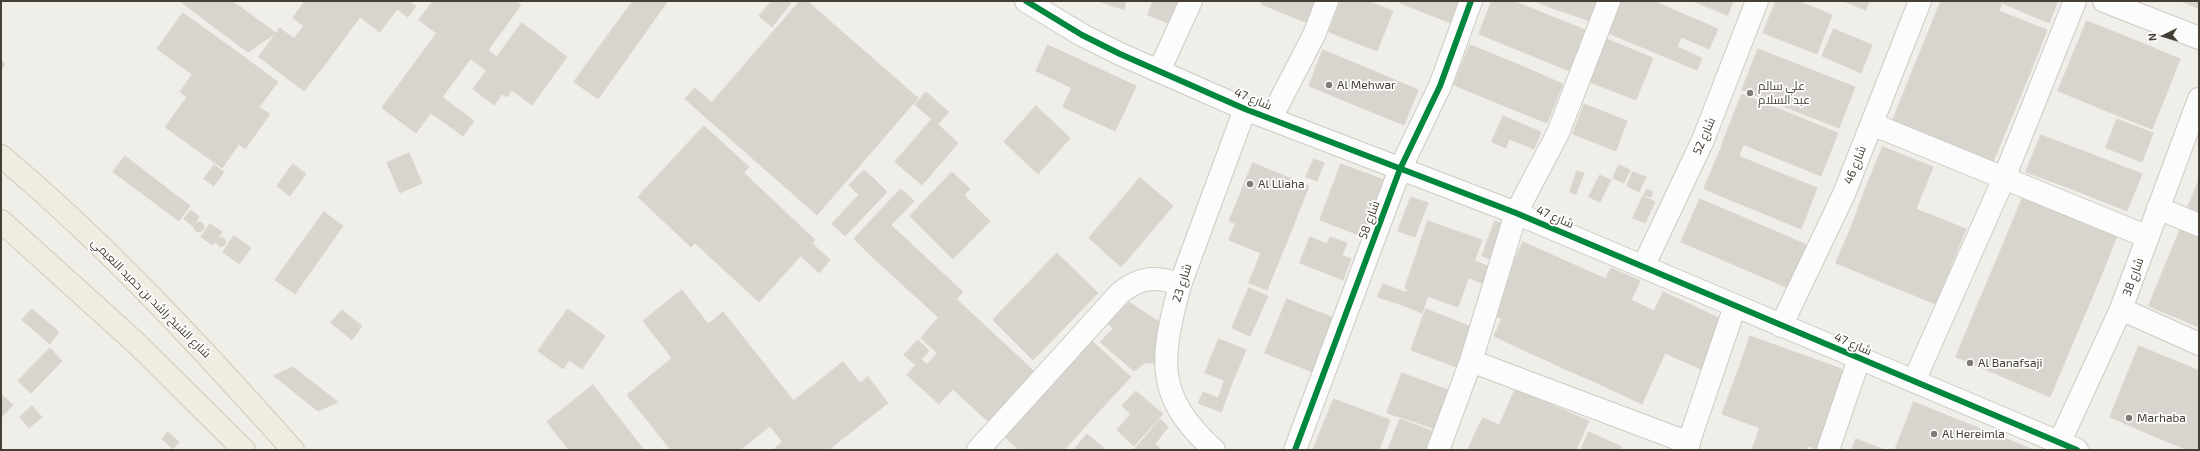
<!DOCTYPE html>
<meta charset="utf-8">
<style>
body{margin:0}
#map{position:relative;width:2200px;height:451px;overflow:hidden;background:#f0eee8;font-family:"Exo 2",sans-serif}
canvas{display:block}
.frame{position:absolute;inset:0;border:2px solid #463f35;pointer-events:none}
.north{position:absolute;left:2144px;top:16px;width:40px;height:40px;-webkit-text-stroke:3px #fff;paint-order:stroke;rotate:265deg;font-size:11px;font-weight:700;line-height:16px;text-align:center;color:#463f35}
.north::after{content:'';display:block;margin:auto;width:14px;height:18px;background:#463f35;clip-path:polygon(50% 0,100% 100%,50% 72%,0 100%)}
</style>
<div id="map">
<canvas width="2200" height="451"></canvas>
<div class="frame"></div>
<div class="north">N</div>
</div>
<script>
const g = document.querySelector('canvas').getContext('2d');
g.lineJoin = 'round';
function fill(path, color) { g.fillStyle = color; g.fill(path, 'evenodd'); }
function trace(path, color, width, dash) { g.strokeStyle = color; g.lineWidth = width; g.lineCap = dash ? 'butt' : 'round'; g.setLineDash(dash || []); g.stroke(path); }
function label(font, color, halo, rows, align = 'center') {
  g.font = font + ' "Exo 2",Cairo,sans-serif'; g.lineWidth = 3.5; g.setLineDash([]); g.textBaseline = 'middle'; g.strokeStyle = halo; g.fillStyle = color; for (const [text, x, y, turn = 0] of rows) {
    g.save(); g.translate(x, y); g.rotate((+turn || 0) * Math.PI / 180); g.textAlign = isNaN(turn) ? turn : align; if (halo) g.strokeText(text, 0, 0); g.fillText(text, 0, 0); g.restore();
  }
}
const building = new Path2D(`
 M180 1H232L276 33 248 52Z
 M305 1H323L304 26 293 18Z
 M323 1H339L360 17 326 63 294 39Z
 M339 1H387L397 9 380 32Z
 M387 1H408L416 6 408 17Z
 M433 1H516L521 5 488 50 497 57 487 71 419 20Z
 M633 1H665L667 2 645 33 622 16Z
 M772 1H788L791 3 772 27 759 16Z
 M800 1H807L918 98 817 215 702 114Z
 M1098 1H1126L1124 9Z
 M1153 1H1177L1168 23 1148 15Z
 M1263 1H1320L1310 24 1261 4Z
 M1341 1 1370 2 1354 42 1329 32Z
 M1401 1H1460L1451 23 1400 3Z
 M1492 1H1513L1578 27 1562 68 1479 34Z
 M1535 1H1562L1558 10Z
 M1562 1H1601L1593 22 1558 10Z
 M1619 1H1653L1674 10 1656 53 1606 32Z
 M1693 1H1733L1728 15Z
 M1776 1H1798L1832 15 1817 54 1763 33Z
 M1844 1H1869L1866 10Z
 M1941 1H1953L1996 18 1980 58 1927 36Z
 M1953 1H2058L2049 23 2002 3 1996 18Z
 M2181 1H2199V8Z
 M1370 2 1393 11 1377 51 1354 42Z
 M1674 10 1718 29 1709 49 1681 37 1677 47 1702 58 1697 70 1656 53Z
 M1999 11 2047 30 2044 38 1996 18Z
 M183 13 218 38 192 74 157 49Z
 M622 16 645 33 598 99 574 82Z
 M1996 18 2044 38 2028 78 1980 58Z
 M2087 21 2137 41 2123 77 2072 57Z
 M522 23 567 57 532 105 512 90 507 97 502 94 494 105 473 89Z
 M1578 27 1589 32 1573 72 1562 68Z
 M280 28 326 63 304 91 259 57Z
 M1834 29 1872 45 1861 73 1822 56Z
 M437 33 471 58 416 133 382 108Z
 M1927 36 1980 58 1964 96 1911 75Z
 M218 38 278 82 259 107 270 114 245 149 239 144 222 168 165 127 187 97 180 92Z
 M1604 38 1653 58 1636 100 1587 81Z
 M2137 41 2180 59 2166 95 2123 77Z
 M1048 45 1136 86 1124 112 1036 71Z
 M1470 45 1517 64 1500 104 1454 85Z
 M1758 49 1809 69 1793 110 1742 90Z
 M1323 50 1374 71 1360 107 1309 86Z
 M2072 57 2123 77 2109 112 2058 91Z
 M1980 58 2028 78 2012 116 1964 96Z
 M1 60 5 64 1 70Z
 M1517 64 1563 84 1555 103 1509 84Z
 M1809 69 1855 87 1839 128 1793 110Z
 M1374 71 1418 90 1404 125 1360 107Z
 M1911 75 1964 96 1945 142 1893 120Z
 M2123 77 2166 95 2152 129 2109 112Z
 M1509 84 1555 103 1547 123 1500 104Z
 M695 88 712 103 702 114 685 99Z
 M1072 88 1124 112 1115 131 1063 107Z
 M926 92 949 112 938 124 915 105Z
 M1742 94 1838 133 1821 176 1725 137Z
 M1964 96 2012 116 1993 162 1945 142Z
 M442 97 474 121 463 136 431 113Z
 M1584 104 1627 121 1616 151 1573 134Z
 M1036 106 1070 138 1038 174 1004 142Z
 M1503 116 1541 132 1534 149 1509 139 1506 148 1492 142Z
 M932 119 958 143 922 185 895 162Z
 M2117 119 2153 133 2142 162 2106 148Z
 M704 126 749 167 705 215 713 223 691 247 638 197Z
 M2041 135 2091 154 2077 191 2026 172Z
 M1725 137 1743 145 1739 156 1721 149Z
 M1883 147 1933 167 1916 209 1866 188Z
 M1721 149 1817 188 1801 229 1704 189Z
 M409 153 422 183 400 193 387 163Z
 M2091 154 2142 174 2127 211 2077 191Z
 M125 156 190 206 179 221 113 172Z
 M1314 159 1324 163 1317 181 1306 177Z
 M1253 163 1287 177 1278 201 1243 187Z
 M293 164 306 174 290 196 277 186Z
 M1341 164 1387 181 1380 201 1334 183Z
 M214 165 224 172 214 186 204 179Z
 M1619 165 1630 170 1624 183 1613 178Z
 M864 170 874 179 859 195 849 185Z
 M1577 171 1584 173 1576 194 1570 192Z
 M952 172 970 189 964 195 990 221 953 259 910 216Z
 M1633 172 1646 177 1639 192 1627 186Z
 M744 173 815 240 759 302 695 243 713 223 705 215Z
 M1600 175 1611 180 1600 202 1589 197Z
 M1287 177 1309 186 1286 244 1229 221 1243 187 1278 201Z
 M1140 178 1173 206 1121 267 1089 238Z
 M874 179 887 192 845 236 832 224Z
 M2199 180V212L2188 207Z
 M1334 183 1380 201 1366 238 1320 220Z
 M1866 188 1916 209 1901 246 1852 226Z
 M901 189 914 201 891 225 878 213Z
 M1647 189 1653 192 1651 197 1644 195Z
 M1643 196 1655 202 1645 223 1633 218Z
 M1411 197 1428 203 1415 237 1398 231Z
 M2023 197 2067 215 2053 250 2009 231Z
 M1700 199 1756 223 1737 266 1681 242Z
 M1916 209 1966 229 1951 266 1901 246Z
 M191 210 199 217 193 226 184 219Z
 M324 212 343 226 295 294 275 280Z
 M878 213 891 225 867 252 854 239Z
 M2067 215 2117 236 2103 271 2053 250Z
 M1428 221 1482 240 1458 307 1405 288Z
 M1495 221 1510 226 1497 262 1482 256Z
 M194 227a5 5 0 1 1 10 0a5 5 0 1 1-10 0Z
 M1236 223 1268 236 1261 253 1229 240Z
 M1756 223 1807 245 1788 288 1737 266Z
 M210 224 222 232 213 245 201 237Z
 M891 225 963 292 939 318 867 252Z
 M1852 226 1901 246 1886 284 1836 263Z
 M2182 226 2199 233V280L2165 266Z
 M2009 231 2053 250 2035 293 1991 274Z
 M234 236 251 248 239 264 223 252Z
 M1268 236 1286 244 1267 290 1249 283Z
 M1310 237 1327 244 1330 237 1347 243 1342 255 1351 259 1343 280 1300 263Z
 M216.5 242a4.5 4.5 0 1 1 9 0a4.5 4.5 0 1 1-9 0Z
 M1523 242 1561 259 1537 312 1499 295Z
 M812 243 830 260 819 273 801 256Z
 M1901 246 1951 266 1936 304 1886 284Z
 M2053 250 2103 271 2085 314 2035 293Z
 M1057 253 1098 293 1033 360 993 320Z
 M1561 259 1606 279 1601 290 1583 282 1570 311 1543 298Z
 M1475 261 1495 269 1489 286 1469 278Z
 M2165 266 2199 280V327L2149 306Z
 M1611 268 1640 281 1617 331 1588 318Z
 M1991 274 2035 293 2018 333 1974 314Z
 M1583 282 1601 290 1584 328 1566 320Z
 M1383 284 1407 293 1402 305 1378 297Z
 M1249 288 1268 296 1250 336 1232 328Z
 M1408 289 1428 296 1422 313 1402 305Z
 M682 290 708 324 723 312 831 448 829 450H789L770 426 740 450H671L627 395 672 358 643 321Z
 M1663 292 1687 303 1665 353 1617 331 1631 300 1654 311Z
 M2035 293 2085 314 2068 354 2018 333Z
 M1504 297 1537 312 1521 349 1494 336 1502 319 1496 316Z
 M1543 298 1570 311 1560 335 1532 322Z
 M956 299 980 321 958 345 934 323Z
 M1287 299 1306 307 1285 361 1265 353Z
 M1129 302 1159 322 1161 363H1145L1134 371 1100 342 1113 329 1108 323Z
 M1687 303 1723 320 1701 369 1665 353Z
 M1306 307 1334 318 1324 343 1297 332Z
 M32 309 59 332 50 344 22 320Z
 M568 309 605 336 582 369 569 360 563 369 538 351Z
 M1426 309 1474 328 1459 368 1411 350Z
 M342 310 362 326 352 340 331 323Z
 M1974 314 2018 333 2001 376 1956 357Z
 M1588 318 1617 331 1595 382 1565 369Z
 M1566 320 1584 328 1565 369 1548 361Z
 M980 321 1037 374 991 424 945 382 962 363 944 346 951 338 958 345Z
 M1532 322 1560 335 1548 361 1521 349Z
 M934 323 951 338 937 353 921 338Z
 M1617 331 1665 353 1642 404 1595 382Z
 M1297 332 1324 343 1312 372 1285 361Z
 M2018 333 2068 354 2050 397 2001 376Z
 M1750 336 1797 353 1792 366 1746 349Z
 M1219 339 1246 350 1232 383 1205 373Z
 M918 340 929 351 916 365 904 355Z
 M1092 341 1131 377 1099 411 1061 376Z
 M944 346 962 363 945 382 927 365Z
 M2139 346 2188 366 2158 438 2110 417Z
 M50 348 62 361 31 393 18 381Z
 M1746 349 1792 366 1787 380 1741 363Z
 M1797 353 1831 365 1827 379 1792 366Z
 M921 359 953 389 939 404 907 375Z
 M843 362 860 383 811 422 794 401Z
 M1741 363 1787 380 1782 392 1774 389 1770 399 1733 385Z
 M1831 365 1851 373 1841 399 1787 380 1792 366 1827 379Z
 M2188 366 2199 371V413L2173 402Z
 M293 367 338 402 318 411 274 376Z
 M1402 373 1426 382 1412 421 1387 413Z
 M1061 376 1099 411 1075 438 1036 403Z
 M868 377 888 403 856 428 835 403Z
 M1225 380 1232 383 1221 412 1198 403 1203 392 1218 398Z
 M1787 380 1841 399 1837 412 1782 392Z
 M1426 382 1451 391 1437 430 1412 421Z
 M593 385 644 450H569L547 422Z
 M1733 385 1770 399 1760 428 1722 414Z
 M1516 388 1534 397 1515 440 1479 425 1483 418 1499 425Z
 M1774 389 1782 392 1777 407 1792 412 1783 437 1760 428Z
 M1136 391 1163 414 1148 430 1122 406Z
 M1782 392 1797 397 1792 412 1777 407Z
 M1 394 13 405 1 418Z
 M1534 397 1563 410 1545 450H1536L1515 440Z
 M1797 397 1814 403 1808 418 1792 412Z
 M1334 399 1390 420 1379 450H1313Z
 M1914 402 1953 418 1941 450H1895Z
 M2173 402 2199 413V450H2188L2158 438Z
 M835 403 856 428 831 448 811 422Z
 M1036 403 1075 438 1064 450H1019L1005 437Z
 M1814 403 1837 412 1832 427 1808 418Z
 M32 406 42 417 29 428 20 417Z
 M1563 410 1589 421 1576 450H1545Z
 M1792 412 1832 427 1819 450 1783 437Z
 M1131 414 1148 430 1134 446 1117 430Z
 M1953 418 1992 433 1986 450H1941Z
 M1160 419 1168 427 1155 444 1146 436Z
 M1400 419 1434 432 1427 450H1388Z
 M1479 425 1515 440 1511 450H1468Z
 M1760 428 1808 446 1806 450H1752Z
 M168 432 179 442 173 449 162 439Z
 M1589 432 1622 447 1620 450H1581Z
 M1992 433 2034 450H1986Z
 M1087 434 1106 450H1074Z
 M1146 436 1155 444 1162 450H1134Z
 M1856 439 1885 450H1852Z
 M1515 440 1536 450H1511Z
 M783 442 789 450H773Z`);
const minor = new Path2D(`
 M1026 1 1082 35 1120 54 1245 109 1516 213 2077 450
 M2104 1 2199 38
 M1159 71 1191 1
 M1271 118 1314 35 1327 1
 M1872 124 2148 237
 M2158 208 2199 225
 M1643 267 1703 140 1757 1
 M2121 309 2199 344
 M1781 326 1844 194 1920 1
 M1471 361 1689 443
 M1914 381 2004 178 2075 1
 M978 450 1120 293C1140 277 1157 275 1180 285
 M1214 450C1153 395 1161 358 1180 285L1245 109
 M1295 450 1400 169 1440 86 1471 1
 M1438 450 1471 361 1516 213 1558 133 1609 1
 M1686 450 1735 306
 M1828 450 1859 359
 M2056 450 2121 309 2199 99`);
const primary = new Path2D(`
 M1 156C107 245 201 347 293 450
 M1 221 136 343 244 450`);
const cycleway = new Path2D(`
 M1026 1 1082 35 1120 54 1245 109 1516 213 2077 450
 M1295 450 1400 169 1440 86 1471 1`);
const markers = [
 [1329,85,4,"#827c74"],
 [1750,93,4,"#827c74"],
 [1250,184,4,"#827c74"],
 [1970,363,4,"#827c74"],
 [2129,418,4,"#827c74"],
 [1934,434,4,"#827c74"]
];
const poiNames = [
 ["Al Mehwar",1337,85],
 ["علي سالم",1758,86],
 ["عبد السلام",1758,100],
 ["Al Lliaha",1258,184],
 ["Al Banafsaji",1978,363],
 ["Marhaba",2137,418],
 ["Al Hereimla",1942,434]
];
const streetNames = [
 ["شارع 47",1253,99,22],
 ["شارع 52",1704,136,-67],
 ["شارع 46",1855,165,-68],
 ["شارع 47",1555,217,23],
 ["شارع 58",1369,220,-70],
 ["شارع 38",2133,277,-70],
 ["شارع 23",1182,283,-73],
 ["شارع الشيخ راشد بن حميد النعيمي",151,298,45],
 ["شارع 47",1853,344,23]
];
fill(building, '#d8d5cf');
trace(building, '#d8d5ce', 1);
trace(minor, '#cdcac4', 24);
trace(primary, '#d2cab5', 24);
trace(minor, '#fdfcfc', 22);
trace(primary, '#f1ece2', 22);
trace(cycleway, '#00873e', 6);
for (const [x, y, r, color] of markers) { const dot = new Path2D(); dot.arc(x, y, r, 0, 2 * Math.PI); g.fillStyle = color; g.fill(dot); trace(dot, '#fff', 1.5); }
label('12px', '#463f35', '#fff', poiNames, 'left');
label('12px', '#463f35', '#fff', streetNames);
</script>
